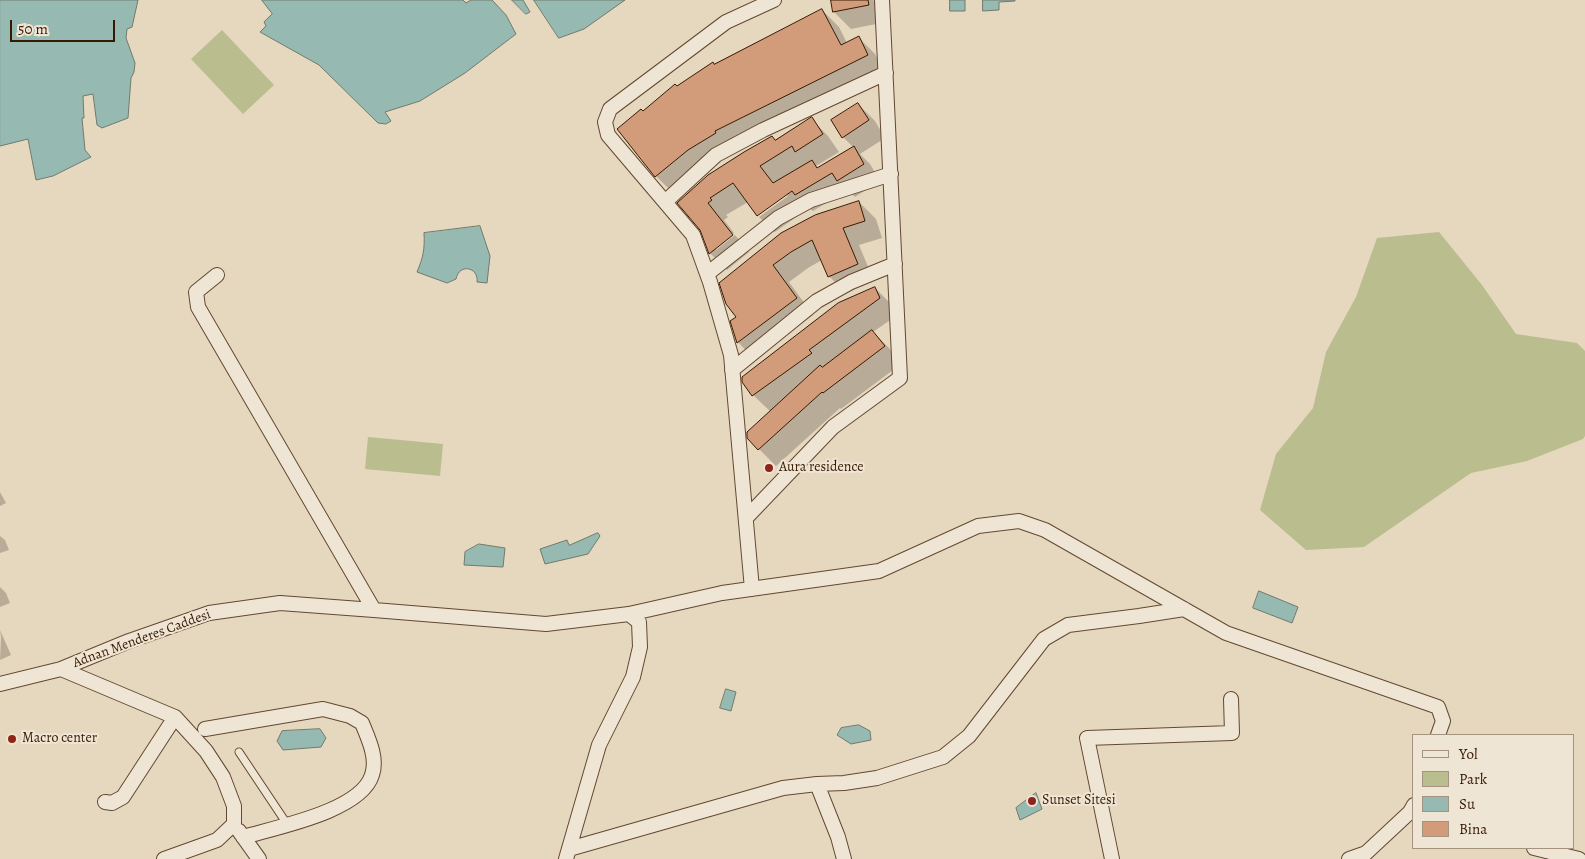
<!DOCTYPE html>
<style>
body{margin:0}
#map{position:relative;width:1585px;height:859px;overflow:hidden;background:#e6d7bf;font-family:Alegreya,serif}
canvas{display:block}
.legend{position:absolute;left:1412px;top:734px;width:162px;height:115px;box-sizing:border-box;background:#efe5d5;border:1px solid #a59380;margin:0;padding:6px 9px;list-style:none;font-size:15px;color:#371901}
.legend li{display:flex;align-items:center;gap:10px;height:25px}
.legend b{width:25px;border:1px solid #a59380}
.scale{position:absolute;left:10px;top:20px;width:105px;height:22px;box-sizing:border-box;border:2px solid #371901;border-top:0;padding-left:6px;font-size:15px;line-height:18px;white-space:nowrap;color:#371901;-webkit-text-stroke:4px #efe5d5;paint-order:stroke}
</style>
<div id="map">
<canvas width="1585" height="859"></canvas>
<ul class="legend">
<li><b style="height:6px;background:#efe5d5"></b>Yol</li>
<li><b style="height:14px;background:#babd8e"></b>Park</li>
<li><b style="height:14px;background:#96bab2"></b>Su</li>
<li><b style="height:14px;background:#d29c7b"></b>Bina</li>
</ul>
<div class="scale">50 m</div>
</div>
<script>
const g = document.querySelector('canvas').getContext('2d');
g.lineJoin = 'round';
function fill(path, color) { g.fillStyle = color; g.fill(path, 'evenodd'); }
function trace(path, color, width, dash) { g.strokeStyle = color; g.lineWidth = width; g.lineCap = dash ? 'butt' : 'round'; g.setLineDash(dash || []); g.stroke(path); }
function label(font, color, halo, rows, align = 'center') {
  g.font = font + ' Alegreya,serif'; g.lineWidth = 4; g.setLineDash([]); g.textBaseline = 'middle'; g.strokeStyle = halo; g.fillStyle = color; for (const [text, x, y, turn = 0] of rows) {
    g.save(); g.translate(x, y); g.rotate((+turn || 0) * Math.PI / 180); g.textAlign = isNaN(turn) ? turn : align; if (halo) g.strokeText(text, 0, 0); g.fillText(text, 0, 0); g.restore();
  }
}
const green = new Path2D(`
 M222 30 274 85 243 114 191 59Z
 M1439 232 1482 285 1516 334 1577 343 1585 351V436L1583 439 1527 461 1471 473 1364 547 1306 550 1260 510 1276 454 1313 408 1326 352 1356 297 1377 238Z
 M368 437 443 444 440 476 365 469Z`);
const water = new Path2D(`
 M0 0H138L132 27 127 29 126 38 135 63 134 72 131 78 128 118 102 128 97 125 93 94 83 96 84 118H82L85 150 91 157 53 176 36 180 28 139 0 146Z
 M262 0H463L466 3 471 0H492L506 15 516 34 465 73 420 101 385 112 391 121 386 124 378 123 319 65 260 32 266 26 264 22 272 14Z
 M512 0H523L530 12 526 14Z
 M534 0H625L584 29 559 38Z
 M950 0H965V11H950Z
 M983 0H1015V1L999 2V10L983 11Z
 M480 226 490 256 487 283 477 282C479 267 459 263 456 279L447 283 417 272C423 258 425 249 424 233Z
 M598 533 600 536 588 554 545 564 540 549 567 540 569 545Z
 M479 544 505 548 503 567 464 565 465 552Z
 M1259 591 1298 607 1292 623 1253 608Z
 M726 689 736 692 731 711 720 708Z
 M859 725 870 731 871 740 851 744 837 735 841 728Z
 M320 729 326 738 321 747 283 750 277 741 282 731Z
 M1036 793 1042 809 1020 820 1016 808Z`);
const shadow = new Path2D(`
 M832 0H873L877 4 881 23 851 29 834 12Z
 M822 10 839 27 847 43 858 37 875 54 884 72 731 148 673 193 656 176 618 129 677 88 715 66Z
 M858 104 875 121 885 138 860 154 870 164 880 181 855 197 848 190 813 211 809 208 775 232 759 217 788 196 786 194 748 202 726 215 728 217 724 220 734 233 716 247V250L735 235 749 252 727 270 710 253 701 229 679 203 811 119 828 136 839 152 816 166 818 169 854 148 843 137Z
 M859 202 876 219 882 238 859 245 874 281 846 293 829 276 822 260 808 268 789 282 813 315 754 359 738 342 737 318 721 283Z
 M875 288 892 305 896 316 873 332 889 348 901 364 841 409 840 408 776 466 748 438 771 412 753 395Z
 M0 492 6 503 0 506Z
 M0 536 5 540 9 550 0 553Z
 M0 587 6 593 10 603 0 607Z
 M0 630 11 655 0 660 1 637Z`);
const building = new Path2D(`
 M831 0H868L869 5 833 12Z
 M822 9 841 45 859 36 868 55 715 131 716 133 688 150 655 177 617 129 641 109 643 111 675 84 677 86 713 62 714 64Z
 M858 103 869 120 842 138 831 120Z
 M812 117 823 134 795 152 792 146 760 166 773 183 812 160 817 168 854 146 864 164 837 181 832 173 795 195 792 191 757 216 733 183 710 198 712 200 708 203 733 235 709 254 700 230 677 203 708 175 744 152 772 136 775 140Z
 M859 201 865 221 843 228 858 264 828 277 812 240 791 252 773 265 797 298 737 343 730 321 736 317 726 304 719 283 781 233 815 215Z
 M875 287 880 298 809 350 812 353 752 396 742 382V377L838 303Z
 M872 330 885 346 823 393 822 392 758 450 747 438V432L820 365 822 367Z`);
const service = new Path2D(`
 M239 752 287 824`);
const minor = new Path2D(`
 M665 202 716 155 763 130 886 73
 M707 274 778 218 811 200 891 174
 M217 275 196 292 198 307 374 610 546 624 629 614 722 593 879 571 978 526 1019 521 1045 530 1226 633 1438 707 1443 721 1438 735
 M732 370 817 301 851 282 895 264
 M746 518 833 427 900 378 882 0
 M752 589 731 355 710 282 693 235 608 135 605 122 610 109 726 22 774 0
 M61 669 175 717 206 751 223 777 234 806V824L217 840 164 859
 M0 684 61 669 129 641 209 613 280 603 374 610
 M205 729 323 709 350 716 362 723C368 738 378 758 372 775 361 811 277 827 243 837
 M817 784 838 837 844 859
 M105 802 112 803 123 797 175 717
 M239 831 259 859
 M1534 848 1579 859
 M569 849 783 788 817 784 844 783 877 778 943 757 969 736 1044 639 1068 625 1139 616 1184 609
 M566 859 599 745 633 677 640 647 639 622 629 614
 M1112 859 1087 738 1232 733 1231 699
 M1349 859 1366 853 1410 812 1414 805`);
const markers = [
 [769,468,5,"#8f2418"],
 [12,739,5,"#8f2418"],
 [1032,801,5,"#8f2418"]
];
const poiNames = [
 ["Aura residence",779,468],
 ["Macro center",22,739],
 ["Sunset Sitesi",1042,801]
];
const streetNames = [
 ["Adnan Menderes Caddesi",142,639,-20]
];
fill(green, '#babd8e');
fill(water, '#96bab2');
trace(water, '#707a6b', 1);
fill(shadow, '#0003');
fill(building, '#d29c7b');
trace(building, '#371901', 1);
trace(service, '#634830', 9);
trace(minor, '#634830', 16);
trace(service, '#efe5d5', 7);
trace(minor, '#efe5d5', 14);
for (const [x, y, r, color] of markers) { const dot = new Path2D(); dot.arc(x, y, r, 0, 2 * Math.PI); g.fillStyle = color; g.fill(dot); trace(dot, '#efe5d5', 2); }
label('14px', '#371901', '#efe5d5', poiNames, 'left');
label('14px', '#371901', '#efe5d5', streetNames);
</script>
